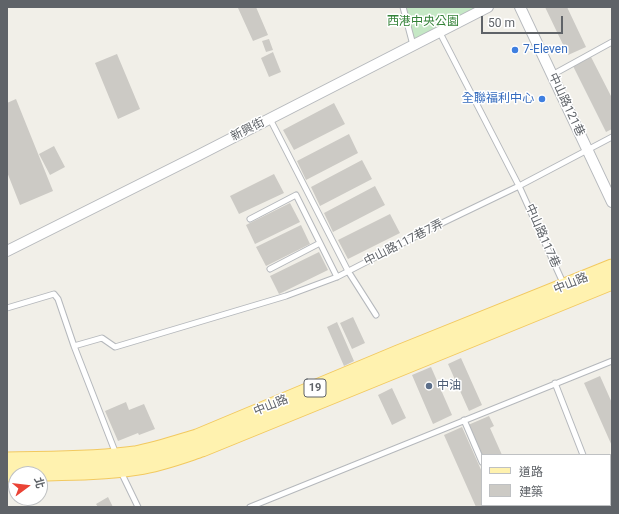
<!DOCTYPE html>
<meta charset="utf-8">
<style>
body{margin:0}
#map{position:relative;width:619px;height:514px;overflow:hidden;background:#f1efe8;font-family:Roboto,"Noto Sans TC",sans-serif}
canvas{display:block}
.frame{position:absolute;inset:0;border:8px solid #5f6368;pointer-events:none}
.legend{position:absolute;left:481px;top:454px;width:130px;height:52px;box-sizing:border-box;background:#fff;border:1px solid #bfc1c3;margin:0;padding:5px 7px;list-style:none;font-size:12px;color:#5f6368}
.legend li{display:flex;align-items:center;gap:8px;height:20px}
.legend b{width:20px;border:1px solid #bfc1c3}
.north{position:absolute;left:8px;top:466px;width:40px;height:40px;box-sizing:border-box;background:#fff;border:1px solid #bfc1c3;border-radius:50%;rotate:75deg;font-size:11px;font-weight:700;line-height:16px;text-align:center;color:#5f6368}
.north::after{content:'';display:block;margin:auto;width:14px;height:18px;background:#ea4335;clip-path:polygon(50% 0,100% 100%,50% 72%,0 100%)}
.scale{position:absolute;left:481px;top:16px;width:82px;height:18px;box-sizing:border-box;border:2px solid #5f6368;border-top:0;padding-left:5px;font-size:12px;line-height:14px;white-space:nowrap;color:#5f6368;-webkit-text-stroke:3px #fff;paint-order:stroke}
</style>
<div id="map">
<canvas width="619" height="514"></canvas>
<div class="frame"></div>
<ul class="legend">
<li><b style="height:5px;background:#fff2af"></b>道路</li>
<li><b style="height:11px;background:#cccac5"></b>建築</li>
</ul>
<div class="north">北</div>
<div class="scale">50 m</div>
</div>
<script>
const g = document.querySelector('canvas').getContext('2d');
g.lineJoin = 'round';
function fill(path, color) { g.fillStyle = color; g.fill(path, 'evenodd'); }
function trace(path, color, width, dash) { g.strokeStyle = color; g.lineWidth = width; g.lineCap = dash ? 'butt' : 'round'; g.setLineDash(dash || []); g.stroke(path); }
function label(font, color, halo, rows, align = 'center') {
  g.font = font + ' Roboto,"Noto Sans TC",sans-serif'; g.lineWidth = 3; g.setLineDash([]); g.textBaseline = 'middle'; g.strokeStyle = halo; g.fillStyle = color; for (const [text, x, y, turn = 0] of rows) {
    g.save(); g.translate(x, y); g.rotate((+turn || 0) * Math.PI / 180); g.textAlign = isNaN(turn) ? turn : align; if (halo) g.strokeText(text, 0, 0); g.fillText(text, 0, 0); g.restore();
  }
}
const green = new Path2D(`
 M403 7H488L413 45Z`);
const building = new Path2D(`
 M240 7H256L268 35 253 41 238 8Z
 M545 7H567L586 47 568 55Z
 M269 39 273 50 266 52 262 41Z
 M273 52 281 72 269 77 261 58Z
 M117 54 140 109 118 119 95 63Z
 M591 57 612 98V129L606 132 573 66Z
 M16 99 53 191 20 205 7 172V103Z
 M334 103 345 124 294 150 283 130Z
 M349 134 358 153 306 180 297 161Z
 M54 146 65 167 50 175 39 154Z
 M362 160 372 179 320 206 311 187Z
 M274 174 284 193 239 214 230 196Z
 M375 186 385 205 333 232 324 213Z
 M290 203 300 222 255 244 246 225Z
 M390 214 400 233 348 259 338 240Z
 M301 225 310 244 266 266 256 247Z
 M319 252 328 270 279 294 270 276Z
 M353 317 365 343 352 349 340 323Z
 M337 322 354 361 344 366 327 327Z
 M461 358 482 405 469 411 448 364Z
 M431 367 452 415 433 424 412 375Z
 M600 376 612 403V446L584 383Z
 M392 388 406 418 392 425 378 395Z
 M126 402 129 410 144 404 155 429 139 435 138 433 118 441 105 411Z
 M489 416 494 426 490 428 502 455H481L468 425Z
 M462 427 482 472V505H496L497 507H476L444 435Z
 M108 497 113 507H98L96 504Z`);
const lane = new Path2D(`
 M403 7 413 45
 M439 31 519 186 564 285
 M552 75 612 42
 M270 119 348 271 376 315
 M250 219 296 195 337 277
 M270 269 320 243
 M7 308 54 294 58 299 74 346 116 454
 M74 346 102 338 115 347 286 296 337 277 440 224 519 186 612 137
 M555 383 583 455
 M464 420 482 462
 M121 472 138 507
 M501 505 502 507
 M602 505 603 507
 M250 507 612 361`);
const street = new Path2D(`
 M520 7 612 202
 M7 251 199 155 488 7`);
const primary = new Path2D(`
 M7 460C49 459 93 460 135 454 156 450 177 443 197 437L398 353 612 267
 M7 474C50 472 95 474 138 467 160 464 181 456 202 449L612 282`);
const markers = [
 [515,50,4,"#3f7fe0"],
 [542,99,4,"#3f7fe0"],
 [429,386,4,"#5c6f8a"]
];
const shields = [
 [315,388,22]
];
const shieldNames = [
 ["19",315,388]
];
const parkNames = [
 ["西港中央公園",423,22]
];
const shopNames = [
 ["7-Eleven",523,50],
 ["全聯福利中心",534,99,"right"]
];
const streetNames = [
 ["中山路121巷",566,105,65],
 ["新興街",248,130,-27],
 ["中山路117巷",542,236,66],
 ["中山路117巷7弄",404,243,-27],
 ["中山路",571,284,-22],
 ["中山路",271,406,-22]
];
const serviceNames = [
 ["中油",437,386]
];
fill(green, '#c5e8c5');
fill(building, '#cccac5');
trace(lane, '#b5b8bc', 7);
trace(street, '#b5b8bc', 12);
trace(primary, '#f2c960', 17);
trace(lane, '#fff', 5);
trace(street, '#fff', 10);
trace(primary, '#fff2af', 15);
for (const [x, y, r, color] of markers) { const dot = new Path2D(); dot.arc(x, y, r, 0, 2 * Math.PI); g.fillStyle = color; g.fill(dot); trace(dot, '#fff', 1.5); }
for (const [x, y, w] of shields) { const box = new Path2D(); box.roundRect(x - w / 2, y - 9, w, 18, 3); g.fillStyle = '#fff'; g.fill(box); trace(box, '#5f6368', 1); }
label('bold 11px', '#5f6368', null, shieldNames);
label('12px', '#348238', '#fff', parkNames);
label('12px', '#366cbe', '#fff', shopNames, 'left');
label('12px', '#5f6368', '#fff', streetNames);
label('12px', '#4e5e75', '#fff', serviceNames, 'left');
</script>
